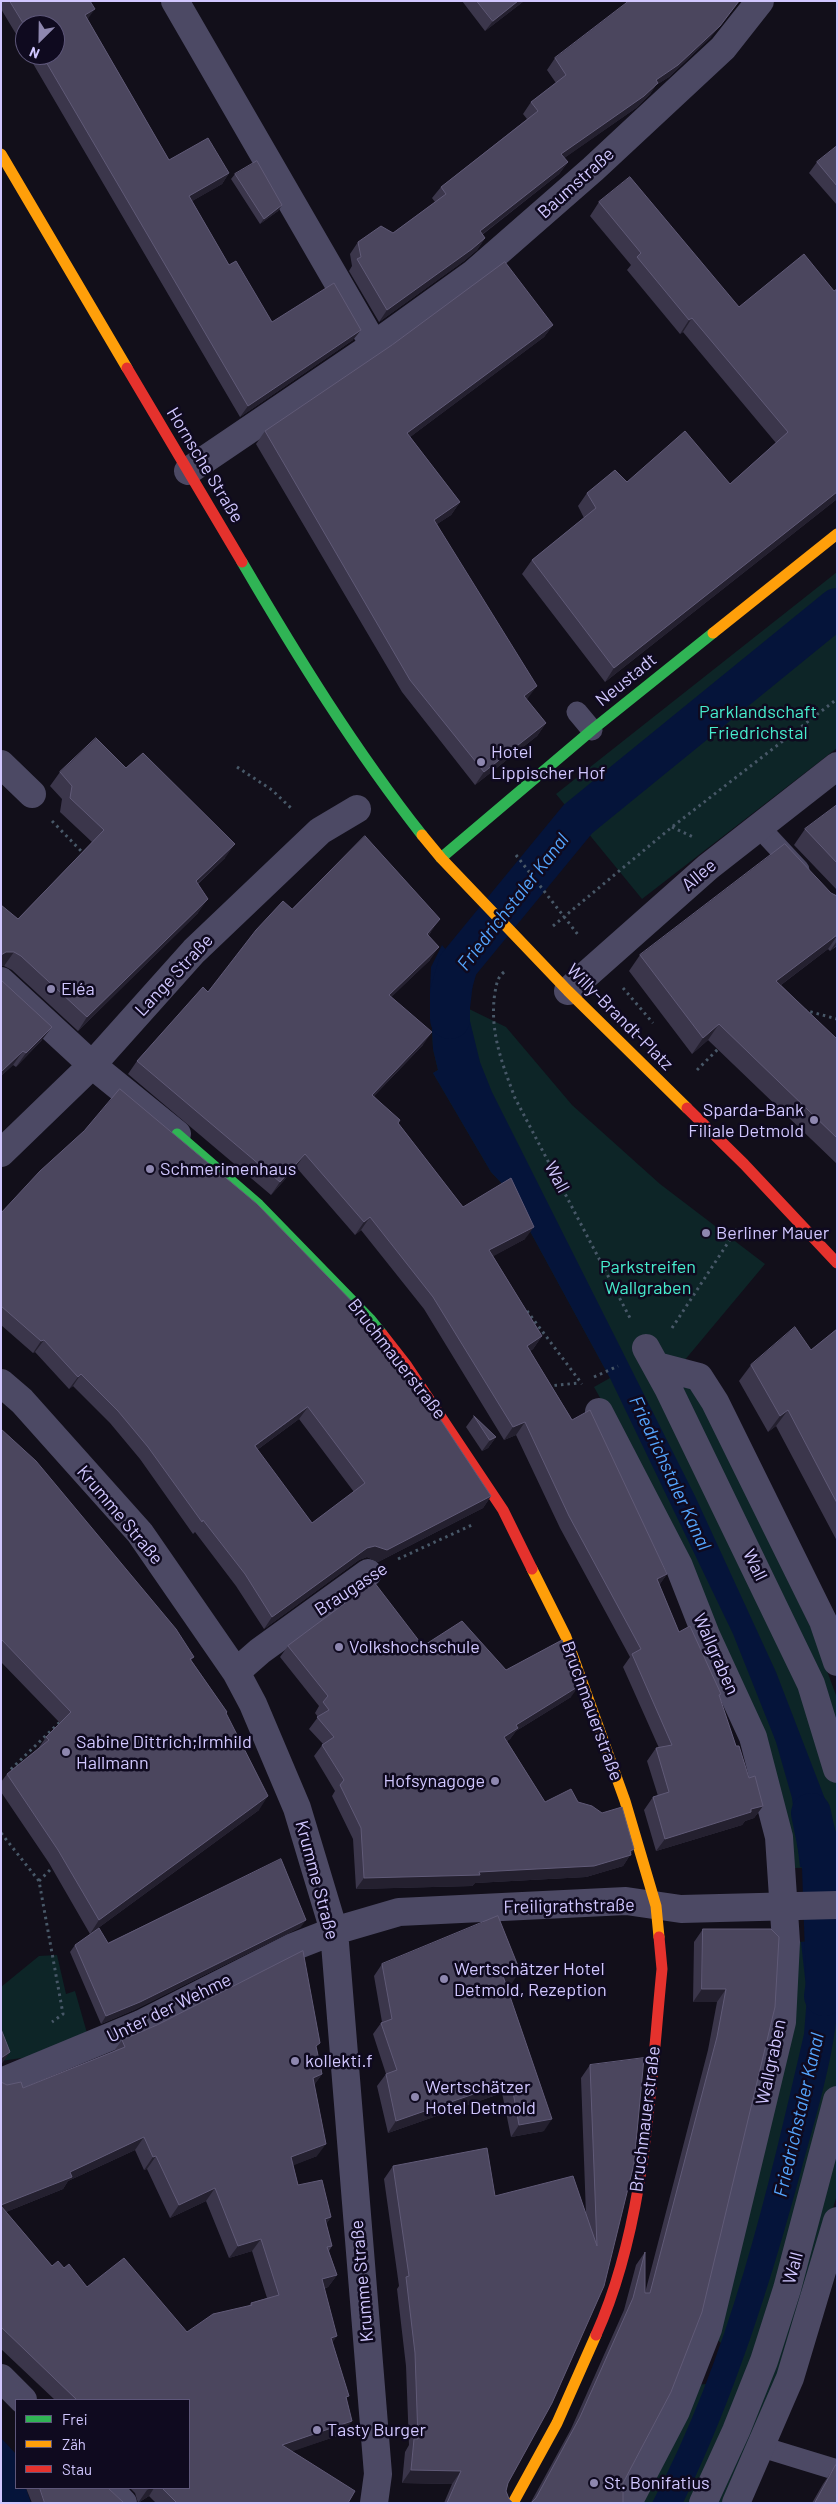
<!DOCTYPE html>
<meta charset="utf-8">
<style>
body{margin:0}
#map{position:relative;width:838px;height:2504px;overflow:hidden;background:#120f1a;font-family:Barlow,sans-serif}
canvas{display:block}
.frame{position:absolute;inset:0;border:2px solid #d1c7ff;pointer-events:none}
.legend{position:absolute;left:15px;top:2399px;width:175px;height:90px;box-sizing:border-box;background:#0f0a1f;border:1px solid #5d5679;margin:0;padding:6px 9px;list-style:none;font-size:15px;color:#d1c7ff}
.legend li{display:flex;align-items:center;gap:10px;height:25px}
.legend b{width:25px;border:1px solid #5d5679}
.north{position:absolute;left:15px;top:15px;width:50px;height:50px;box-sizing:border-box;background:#0f0a1f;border:1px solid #5d5679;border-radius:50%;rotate:203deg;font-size:14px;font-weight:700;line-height:20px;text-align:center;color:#d1c7ff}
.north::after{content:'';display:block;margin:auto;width:18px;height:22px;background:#8e87af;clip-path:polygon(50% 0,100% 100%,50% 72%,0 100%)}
</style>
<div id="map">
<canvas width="838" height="2504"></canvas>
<div class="frame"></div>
<ul class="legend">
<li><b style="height:6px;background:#30b455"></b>Frei</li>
<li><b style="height:6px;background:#ff9f0a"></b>Zäh</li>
<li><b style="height:6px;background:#e5322d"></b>Stau</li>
</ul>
<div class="north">N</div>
</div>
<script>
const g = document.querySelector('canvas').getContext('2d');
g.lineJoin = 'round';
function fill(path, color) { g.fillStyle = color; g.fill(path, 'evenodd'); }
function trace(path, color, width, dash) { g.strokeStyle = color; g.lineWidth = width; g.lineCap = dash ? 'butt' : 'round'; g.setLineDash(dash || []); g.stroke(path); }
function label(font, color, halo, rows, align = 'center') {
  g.font = font + ' Barlow,sans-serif'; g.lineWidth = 5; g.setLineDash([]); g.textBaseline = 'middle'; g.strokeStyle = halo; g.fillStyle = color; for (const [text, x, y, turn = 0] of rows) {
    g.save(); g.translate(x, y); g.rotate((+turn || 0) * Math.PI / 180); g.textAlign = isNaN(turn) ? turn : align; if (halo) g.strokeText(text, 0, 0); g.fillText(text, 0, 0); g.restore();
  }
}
const green = new Path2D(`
 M837 572V748L642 899 556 794Z
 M430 990 506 1027 572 1105 660 1184 765 1264 684 1361 812 1630 837 1698V1867L795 1868 769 1755 613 1421 594 1387 610 1378 507 1189 491 1172 433 1073 438 1070 433 1049Z
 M837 1940V2195L786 2360 727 2503H637L695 2385 707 2384 721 2343 712 2335 796 1942Z
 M57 1955 66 1994 75 1991 87 2033 35 2056 1 2061V1987L39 1956Z`);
const water = new Path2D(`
 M442 945 473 983 469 1017 480 1062 492 1092 695 1496 776 1672 830 1812 837 1836V1867H800L792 1798 776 1742 733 1634 610 1378 507 1189 491 1172 433 1073 438 1070 433 1049 430 990 431 967Z
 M837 1940C837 1963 838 1988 837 2012 833 2061 814 2123 801 2171 770 2285 735 2396 683 2503H652C730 2356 767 2194 804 2034L807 1996 801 1942Z
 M1 2438 16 2454V2488H26L31 2503H1Z`);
const canal = new Path2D(`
 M450 1019V993L458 965 578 819 837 608
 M811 1813 822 1867 826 1983 824 1996`);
const path = new Path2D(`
 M237 767 272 790 293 810
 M52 821 84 854
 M672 827 693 837
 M516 855 579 936
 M553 926 672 827 837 699
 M504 972C497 978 497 983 495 992 489 1031 502 1063 515 1098L630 1318
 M623 988 653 1023
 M804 1010 837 1019
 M697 1070 721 1046
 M527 1311 582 1384
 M672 1328 737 1229
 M594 1377 618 1366
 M548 1386 579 1383
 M398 1559 472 1525
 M12 1775 10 1770 61 1721
 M1 1833 39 1881 63 2014 52 2022
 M39 1881 50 1870`);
const lane = new Path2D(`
 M577 712 592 730
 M759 827 799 870
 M762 2447 837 2470`);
const street = new Path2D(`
 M175 1 374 345
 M188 471 374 345 474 273 593 169 723 48 760 1
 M1 764 32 794
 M1 981 92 1065 177 1134
 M568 991 708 867 837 766
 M1 1153 92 1065 194 951 320 831 357 809
 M646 1348 668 1388 811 1684 837 1769
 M657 1366 699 1377 715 1402 823 1621 837 1662
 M1 1383 22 1401 140 1533 236 1672 253 1704 297 1808 334 1931 378 2474 374 2503
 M599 1412 679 1566 706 1635 753 1737 779 1837 786 1942 782 2022 708 2329 676 2411 628 2503
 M236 1672 260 1651 368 1573
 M1 2082 141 2024 293 1947 334 1931 399 1912 626 1901 681 1909 837 1905
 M1 2378 23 2400
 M109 2488 123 2503
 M703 2503 736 2431 764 2361 787 2289 837 2100
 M736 2503 790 2378 837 2221`);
const fast = new Path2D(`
 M242 562C297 656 355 750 422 835
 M441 858 592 730 713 633
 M177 1134 259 1205 370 1319 382 1334`);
const slow = new Path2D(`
 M1 154 127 368
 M713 633 837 534
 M422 835 441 858 568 991 687 1108
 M532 1569 566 1637 625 1801 656 1906 659 1937
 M513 2503 557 2423 596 2335`);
const jam = new Path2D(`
 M127 368 242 562
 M687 1108 744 1164 837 1263
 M382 1334 407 1366 503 1510 532 1569
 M596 2335C646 2224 650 2089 662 1969L659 1937`);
const wall = new Path2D(`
 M1 1H90L88 20 169 160 229 173 222 184 192 201 229 265 272 322 353 340 240 417 28 55H55L25 25V49L1 9Z
 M462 1H524L485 31Z
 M711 37 669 77 656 85 650 94 636 108 564 158 568 162 559 174 482 235 485 238 477 250 464 261 379 322 349 271 352 266 350 254 358 242 393 233 435 202 432 198 441 187 527 119 523 114 531 102 556 83 547 70 555 58Z
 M837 146V205L809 173 817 162Z
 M235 174 282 205 278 211 260 224 231 179Z
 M630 177 837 499 605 682 522 574 532 560 584 518 578 506 587 493 627 482 730 484 776 443 683 332 680 334 627 270 631 265 590 216 599 202Z
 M553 325 544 337 410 437 460 502 451 515 437 524 528 698 526 699 546 723 537 736 475 785 402 692 256 444 265 431Z
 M126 768 225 858 198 884V913L78 1031 12 970 4 966 18 919 92 842 60 812 62 799 50 786 60 772Z
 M837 805V890L794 845 805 829Z
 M831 893 837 896V946L830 951 828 949 781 985 837 1039V1164L708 1040 692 1054 629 971 640 955Z
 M292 909 431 932 429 935 430 960 391 997 423 1045 374 1096 398 1123 463 1207 525 1239 493 1256 542 1336 533 1349 530 1351 667 1574 659 1585 679 1632 719 1696 736 1746 749 1778 763 1806 754 1818 745 1821 742 1825 656 1851 644 1810 653 1797 658 1796 647 1761 656 1748H659L623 1667 630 1657 560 1528 516 1435 504 1440 424 1309 361 1230 355 1235 296 1167 271 1195 128 1074 137 1061Z
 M1 980 42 1040 16 1067 13 1065 1 1076Z
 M1 1213 491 1496 483 1508 378 1562 367 1557 359 1560 264 1629 236 1586 195 1532 193 1534 140 1459 110 1423 73 1386 69 1389 35 1352 33 1353 1 1325ZM299 1419 354 1492 312 1523 257 1450Z
 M837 1329V1541L776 1426 768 1432 739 1381 751 1365 811 1350Z
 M474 1416 496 1437 488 1448 482 1451 466 1427Z
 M1 1429 194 1657 191 1660 227 1712 226 1714 259 1810 90 1934 49 1863 1 1792V1782L7 1774 38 1749 46 1737 60 1723 1 1662Z
 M288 1646H423L506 1670 571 1697 516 1731 510 1739 507 1741 545 1802H578L634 1849 623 1866 586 1877 475 1883 472 1886 356 1889 353 1839 332 1796 335 1791 314 1756 323 1744 309 1729 318 1717 315 1713 319 1706 280 1657Z
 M301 1927 134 2010 101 2024 70 1952 75 1945 108 1943Z
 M703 1929H771L623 2483 531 2502 571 2429 624 2310 636 2265 645 2252V2293L708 2050 717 2002H693L694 1942Z
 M382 1964 512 1983 506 1984 544 2131 511 2137 502 2093 388 2133 377 2086 386 2074 373 2034 381 2023 382 2022 374 1976Z
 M122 2040 316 2048 322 2074 314 2085 317 2156 293 2165 298 2185 331 2217 326 2224 332 2246 329 2251 337 2275 328 2287 324 2289 332 2343 347 2399 343 2434 292 2451 348 2503H156L149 2496 138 2503 135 2493 130 2488H189V2400H55L1 2349V2082L7 2085 23 2088 114 2051ZM135 2150 144 2170 147 2169 170 2218 206 2201 229 2258 252 2251 267 2298 251 2303 249 2306 187 2332 87 2287 64 2268 52 2266 6 2212 63 2189 68 2181Z
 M590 2065 634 2164 508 2483 506 2491 509 2499 513 2503H444L452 2484 402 2483 405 2452 409 2445 406 2366 397 2289 399 2286 384 2179 393 2166 495 2196 586 2215 581 2078Z
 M836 2465 837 2503H812L823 2484Z
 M26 2488H108L124 2503H32Z`);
const shadedWall = new Path2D(`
 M518 1H524L485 31 493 21Z
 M739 1H740L711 37 669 77 656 85 650 94 636 108 553 166 561 154 656 80Z
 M95 9 87 20 85 15Z
 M568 162 559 174 471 243 480 231Z
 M229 173 222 184 182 207 189 196Z
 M282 205 278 211 260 224 264 219Z
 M485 238 477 250 464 261 379 322 387 310Z
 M692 318 683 332 680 334 689 320Z
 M553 325 544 337 398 446 407 433Z
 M361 330 353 340 240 417 248 406Z
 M837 492V499L605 682 614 668Z
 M460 502 451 515 425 532 434 520Z
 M537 686 528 698 515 709 524 696Z
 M546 723 537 736 475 785 484 772Z
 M235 844 225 858 186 894 196 881Z
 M208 899 198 913 78 1031 87 1017Z
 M440 919 431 932 418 947 427 934Z
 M837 935V936L828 949 765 997 776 981Z
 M837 941 836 946 830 951Z
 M439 947 430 960 380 1008 389 995Z
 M6 952H14L4 966H1V955Z
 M719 1024 708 1040 692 1054 703 1038Z
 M52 1027 42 1040 16 1067 26 1053Z
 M432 1032 423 1045 363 1107 372 1095Z
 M23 1051 13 1065 1 1076V1072Z
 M305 1154 296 1167 271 1195 280 1182Z
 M370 1217 361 1230 355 1235 364 1222Z
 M534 1227 525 1239 481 1263 489 1250Z
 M542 1336 533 1349 518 1358 527 1346Z
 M44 1340 35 1352 33 1353 41 1341Z
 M81 1374 73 1386 69 1389 78 1377Z
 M308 1407 299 1419 246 1458 255 1446Z
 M788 1410 776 1426 768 1432 780 1416Z
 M525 1422 516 1435 504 1440 513 1427Z
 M496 1437 488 1448 482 1451 490 1440Z
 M491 1496 483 1508 378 1562 367 1557 359 1560 264 1629 272 1617 367 1548Z
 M667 1574 658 1587 657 1579Z
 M579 1686 571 1697 516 1731 510 1739 496 1748 504 1737 516 1725Z
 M268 1796 259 1810 90 1934 99 1920Z
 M763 1806 754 1818 745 1821 742 1825 656 1851 665 1839 751 1809Z
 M634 1849 623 1866 586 1877 475 1883 472 1886 356 1889 364 1878 479 1872 630 1851Z
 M306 1920 301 1927 134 2010 101 2024 106 2016Z
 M520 1971 512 1983 495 1988 503 1976Z
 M702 1989H726L717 2002H693Z
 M10 2052 1 2065V2058Z
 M322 2074 313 2087V2078Z
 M511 2081 502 2093 388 2133 396 2121Z
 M552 2119 544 2131 511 2137 519 2125Z
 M144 2137 135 2150 68 2181 63 2189 1 2214V2205Z
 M326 2144 317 2156 282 2170 291 2157Z
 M156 2156 147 2169 144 2170 153 2157Z
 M215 2188 206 2201 170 2218 179 2205Z
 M331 2217 322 2230 325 2219Z
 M261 2239 252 2251 229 2258 238 2246Z
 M337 2275 328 2287 313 2292 322 2279Z
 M337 2336 328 2349 331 2338Z
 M352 2421 343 2434 273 2458 282 2445Z
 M411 2470 461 2471 452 2484 402 2483Z
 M151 2488H154L149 2496 138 2503 147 2490Z`);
const building = new Path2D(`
 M10 1H90L95 9 85 15 169 160 208 138 229 173 189 196 229 265 236 261 272 322 334 283 361 330 248 406 42 55H55V25H25V26Z
 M477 1H518L493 21Z
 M629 1H739L720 26 678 65 656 80 658 83 644 96 561 154 568 162 480 231 485 238 472 249 387 310 357 259 361 257 358 242 381 226 393 233 446 194 441 187 538 111 531 102 566 75 555 58Z
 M837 146V186L817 162Z
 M257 161 282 205 264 219 235 174Z
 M630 177 739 307 804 254 834 291 837 289V492L614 668 532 560 596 508 587 493 615 470 627 482 685 431 730 484 788 432 692 318 689 320 637 257 641 253 599 202Z
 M505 262 553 325 407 433 460 502 434 520 537 686 524 696 546 723 484 772 410 680 265 431 392 345Z
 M96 738 126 768 143 753 235 844 196 881 208 899 87 1017 21 956 14 952H6L1 955V905L18 919 104 830 70 798 72 786 60 772Z
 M837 805V863L805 829Z
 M365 836 440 919 427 934 439 947 389 995 432 1032 372 1095 400 1120 398 1123 463 1207 511 1178 534 1227 489 1250 542 1336 527 1346 572 1420 590 1410 667 1574 657 1579 679 1632 690 1626 721 1694 719 1695 736 1746H739L749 1778 755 1776 763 1806 751 1809V1812L665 1839 653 1797 669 1792 656 1748 672 1745 632 1654 641 1649 569 1516 525 1422 513 1427 433 1297 370 1217 364 1222 305 1154 280 1182 137 1061 203 987 208 992 256 930 283 901 292 909Z
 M785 844 831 893 837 896V935L776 981 837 1039V1138L719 1024 703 1038 640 955Z
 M1 980 52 1027 26 1053 23 1051 1 1072Z
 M120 1089 257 1204 367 1317 403 1363 491 1496 387 1550 375 1546 367 1548 272 1617 245 1574 203 1520 202 1522 148 1447 118 1411 81 1374 78 1377 44 1340 41 1341 1 1306V1213L40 1171 84 1131ZM308 1407 365 1483 312 1523 255 1446Z
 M795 1327 811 1350 837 1329V1503L788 1410 780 1416 751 1365Z
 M474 1416 496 1437 490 1440Z
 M1 1429 36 1461 176 1629 194 1657 190 1659 227 1712 226 1713 268 1796 99 1920 58 1850 7 1774 49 1740 46 1737 71 1712 1 1639Z
 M374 1582 423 1646 462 1621 506 1670 562 1640 579 1686 516 1725 518 1728 504 1737 545 1802 571 1789 578 1802 592 1806 602 1813 622 1807 634 1849 630 1851 631 1855 594 1866 479 1872 480 1875 364 1878 361 1828 340 1785 344 1780 322 1745 334 1737 317 1717 329 1710 323 1702 328 1696 288 1646Z
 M281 1859 306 1920 140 2002 106 2016 75 1945 99 1928 108 1943Z
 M498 1916 520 1971 503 1976 552 2119 519 2125 511 2081 396 2121 386 2074 397 2070 381 2023 392 2019 382 1964Z
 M703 1929H771L779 1937 775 2007 702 2312 671 2392 623 2483V2503H531L536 2498 580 2417 633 2298 645 2252V2293H650L717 2037 726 1989H702Z
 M303 1951 320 2043 316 2046 322 2074 313 2078 326 2144 291 2157 298 2185 322 2180 331 2217 325 2219 332 2246 327 2247 337 2275 322 2279 337 2336 331 2338 349 2396 346 2397 352 2421 282 2445 355 2491 348 2503H177L162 2488H189V2400H77L1 2327V2206L52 2266 58 2261 64 2268 69 2264 87 2287 124 2258 187 2332 213 2314 252 2305 251 2303 279 2295 261 2239 238 2246 215 2188 179 2205 156 2156 153 2157 144 2137 70 2172 72 2177 1 2205V2082L7 2085 21 2082 23 2088 125 2047 122 2040 157 2025Z
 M1 2029 10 2052 1 2058Z
 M644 2058 634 2164 604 2286 552 2403 508 2483 506 2491 509 2499 513 2503H447L461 2471 411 2470 414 2439H418L415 2353 406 2277 409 2276 393 2166 487 2148 495 2196 573 2176 597 2246 590 2065Z
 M836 2465 837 2466V2503H815Z
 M40 2488H108L124 2503H45Z`);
const markers = [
 [481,762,5,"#8e87af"],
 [51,989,5,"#8e87af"],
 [814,1120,5,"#8e87af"],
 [150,1169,5,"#8e87af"],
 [706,1233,5,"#8e87af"],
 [339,1647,5,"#8e87af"],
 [66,1752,5,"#8e87af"],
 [495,1781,5,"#8e87af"],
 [444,1979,5,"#8e87af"],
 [295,2061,5,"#8e87af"],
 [415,2097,5,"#8e87af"],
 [317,2430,5,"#8e87af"],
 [594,2483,5,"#8e87af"]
];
const streetNames = [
 ["Baumstraße",576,183,-42],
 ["Hornsche Straße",205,465,59],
 ["Neustadt",626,680,-39],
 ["Allee",699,875,-40],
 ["Lange Straße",174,975,-47],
 ["Willy-Brandt-Platz",620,1017,45],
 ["Wall",557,1177,62],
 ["Bruchmauerstraße",397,1359,52],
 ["Krumme Straße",120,1515,50],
 ["Wall",755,1565,64],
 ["Braugasse",351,1589,-33],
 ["Wallgraben",716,1654,66],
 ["Bruchmauerstraße",592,1711,70],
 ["Krumme Straße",317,1880,75],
 ["Freiligrathstraße",569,1906,-1],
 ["Unter der Wehme",169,2008,-26],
 ["Wallgraben",771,2062,-78],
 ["Bruchmauerstraße",645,2119,-83],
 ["Wall",793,2268,-75],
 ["Krumme Straße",362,2281,-95]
];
const parkNames = [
 ["Parklandschaft",758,712],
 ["Friedrichstal",758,733],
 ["Parkstreifen",648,1267],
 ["Wallgraben",648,1288]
];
const poiNames = [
 ["Hotel",491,752],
 ["Lippischer Hof",491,773],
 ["Eléa",61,989],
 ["Sparda-Bank",804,1110,"right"],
 ["Filiale Detmold",804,1131,"right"],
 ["Schmerimenhaus",160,1169],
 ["Berliner Mauer",716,1233],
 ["Volkshochschule",349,1647],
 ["Sabine Dittrich;Irmhild",76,1742],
 ["Hallmann",76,1763],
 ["Hofsynagoge",485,1781,"right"],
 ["Wertschätzer Hotel",454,1969],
 ["Detmold, Rezeption",454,1990],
 ["kollekti.f",305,2061],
 ["Wertschätzer",425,2087],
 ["Hotel Detmold",425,2108],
 ["Tasty Burger",327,2430],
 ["St. Bonifatius",604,2483]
];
const waterNames = [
 ["Friedrichstaler Kanal",513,902,-52],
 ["Friedrichstaler Kanal",670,1473,65],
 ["Friedrichstaler Kanal",799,2115,-77]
];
fill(green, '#0d2527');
fill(water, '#05143a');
trace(canal, '#05143a', 40);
trace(path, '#485868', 3, [2.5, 4]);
trace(lane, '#4c4964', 21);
trace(street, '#4c4964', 28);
trace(fast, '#30b455', 11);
trace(slow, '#ff9f0a', 11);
trace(jam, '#e5322d', 11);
fill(wall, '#3b364b');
fill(shadedWall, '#24202f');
fill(building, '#4b465e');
trace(building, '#605a77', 1);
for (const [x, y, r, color] of markers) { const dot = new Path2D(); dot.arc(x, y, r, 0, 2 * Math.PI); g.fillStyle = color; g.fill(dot); trace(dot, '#0f0a1f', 2); }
label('18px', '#d1c7ff', '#0f0a1f', streetNames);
label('18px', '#47ebcc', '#0f0a1f', parkNames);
label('18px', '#d1c7ff', '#0f0a1f', poiNames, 'left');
label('italic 19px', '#55a6ff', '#0f0a1f', waterNames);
</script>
